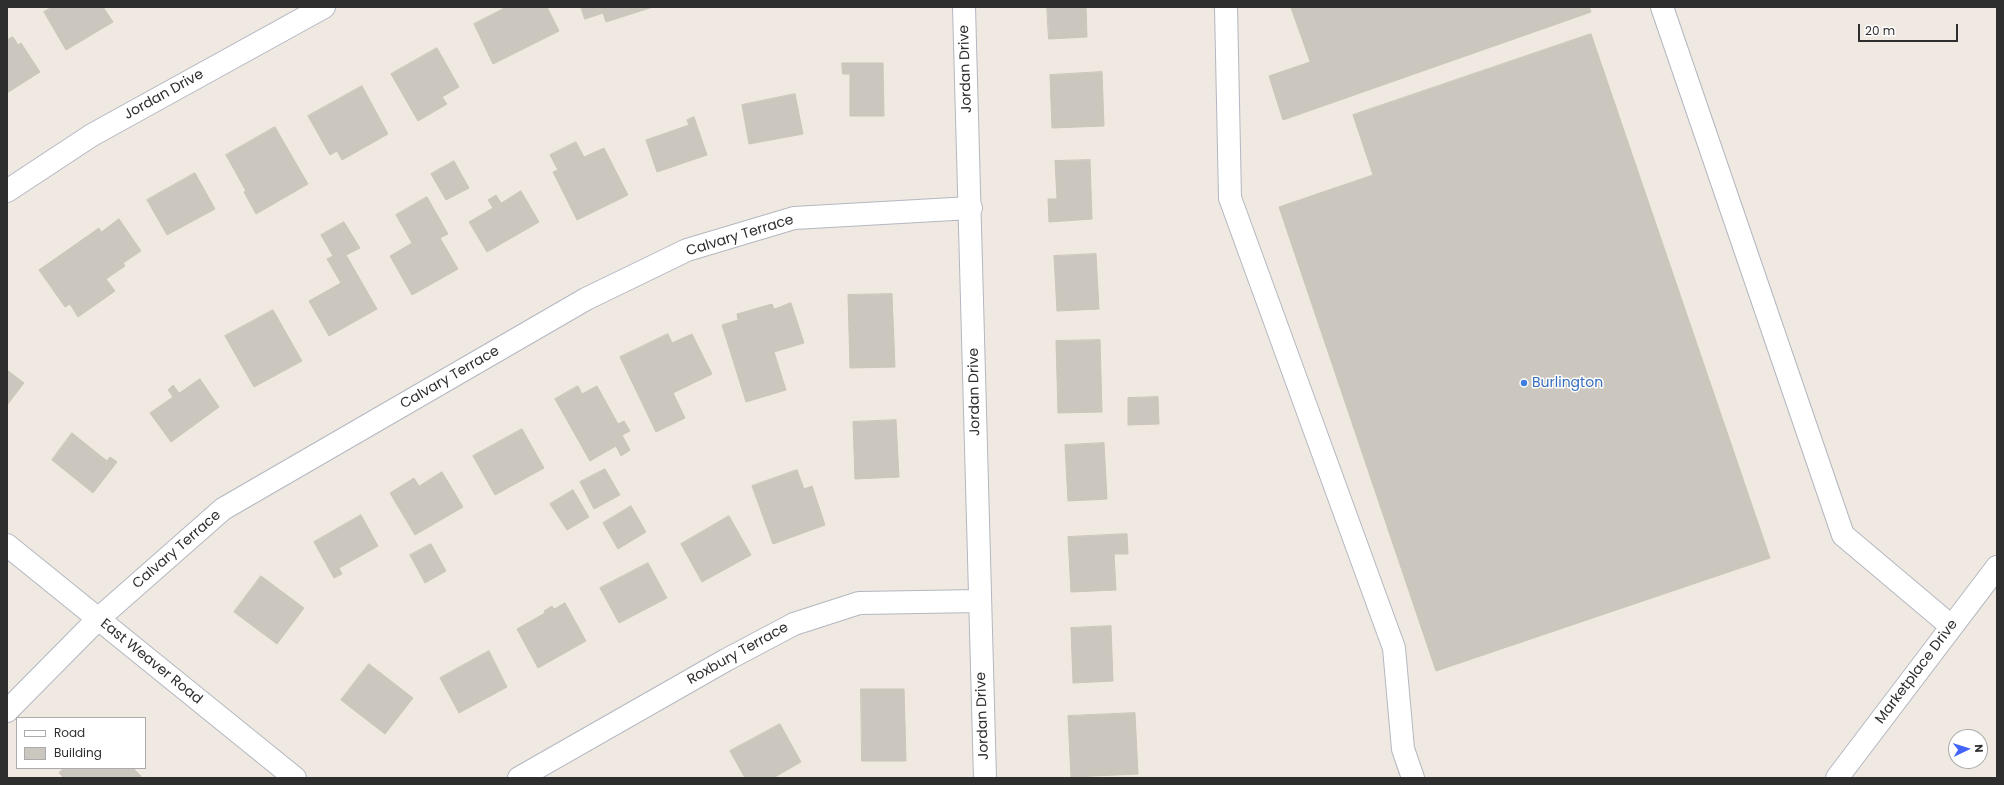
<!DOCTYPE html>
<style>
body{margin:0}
#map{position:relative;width:2004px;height:785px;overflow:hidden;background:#efe9e1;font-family:Poppins,sans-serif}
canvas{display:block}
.frame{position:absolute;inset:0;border:8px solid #2e2e2e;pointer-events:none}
.legend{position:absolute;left:16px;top:717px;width:130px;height:52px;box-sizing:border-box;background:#fff;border:1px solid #ababab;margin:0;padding:5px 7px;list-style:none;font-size:12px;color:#2e2e2e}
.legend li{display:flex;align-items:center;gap:8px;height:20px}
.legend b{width:20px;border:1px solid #ababab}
.north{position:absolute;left:1948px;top:729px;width:40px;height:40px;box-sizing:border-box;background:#fff;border:1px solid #ababab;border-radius:50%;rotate:86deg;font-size:11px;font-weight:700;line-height:16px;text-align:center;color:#2e2e2e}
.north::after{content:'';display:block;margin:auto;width:14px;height:18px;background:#4264fb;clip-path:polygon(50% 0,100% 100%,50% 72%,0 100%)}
.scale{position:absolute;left:1858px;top:24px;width:100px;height:18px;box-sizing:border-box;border:2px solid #2e2e2e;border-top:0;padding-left:5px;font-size:12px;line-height:14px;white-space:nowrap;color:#2e2e2e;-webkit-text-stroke:3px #fff;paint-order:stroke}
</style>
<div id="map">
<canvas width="2004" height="785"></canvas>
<div class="frame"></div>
<ul class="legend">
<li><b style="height:5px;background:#fff"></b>Road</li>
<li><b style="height:11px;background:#cbc7bf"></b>Building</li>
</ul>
<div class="north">N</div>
<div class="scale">20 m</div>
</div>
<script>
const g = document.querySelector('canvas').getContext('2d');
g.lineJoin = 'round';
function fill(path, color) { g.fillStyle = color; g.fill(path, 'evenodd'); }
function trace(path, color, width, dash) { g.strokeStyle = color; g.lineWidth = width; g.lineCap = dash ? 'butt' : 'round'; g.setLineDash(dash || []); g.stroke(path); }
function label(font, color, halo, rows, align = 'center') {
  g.font = font + ' Poppins,sans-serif'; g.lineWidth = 3; g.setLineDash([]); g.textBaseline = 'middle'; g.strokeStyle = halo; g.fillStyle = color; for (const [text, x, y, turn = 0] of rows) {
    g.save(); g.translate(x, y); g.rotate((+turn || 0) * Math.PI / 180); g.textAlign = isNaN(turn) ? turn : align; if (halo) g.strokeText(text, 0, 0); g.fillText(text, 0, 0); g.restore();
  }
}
const building = new Path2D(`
 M52 7H103L113 22 66 50 44 12Z
 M507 7H547L559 31 493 64 474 24Z
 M581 7H653L606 22 603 13 585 19Z
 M1047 7H1086L1087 37 1049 39Z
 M1291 7H1589L1591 12 1283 120 1269 76 1310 62Z
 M1591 34 1770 558 1436 671 1279 207 1373 175 1353 115Z
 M13 37 18 45 21 43 40 72 7 93V40Z
 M437 48 459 87 442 97 447 104 418 121 391 74Z
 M842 63H883L884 116H850V74H843Z
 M1102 72 1104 126 1052 128 1050 75Z
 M362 86 388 134 342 160 337 151 330 155 308 116Z
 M795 94 803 134 749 144 742 105Z
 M694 117 707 155 657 172 646 140 689 125 687 120Z
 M275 127 308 184 256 214 244 192 246 191 226 155Z
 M576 142 584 157 604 148 628 195 577 220 553 172 558 170 550 155Z
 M1090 160 1092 219 1049 222 1048 199H1057L1055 161Z
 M454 161 469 188 446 200 431 174Z
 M195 173 215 209 167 235 147 200Z
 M521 191 539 222 487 252 469 222 493 208 488 200 496 195 501 203Z
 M427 197 448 234 440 238 458 269 412 295 390 256 412 243 396 215Z
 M119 219 141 251 123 263 125 266 106 279 115 291 78 317 70 304 65 307 39 270 99 228 101 232Z
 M344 222 360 248 346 255 377 309 329 336 309 301 341 283 327 259 333 256 321 235Z
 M1096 254 1099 309 1057 311 1054 256Z
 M892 294 895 367 850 368 848 295Z
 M791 303 804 343 774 352 786 390 746 402 722 325 738 320 737 314 772 304 774 309Z
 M273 310 302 361 254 387 225 336Z
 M668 334 672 343 692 334 712 374 673 393 685 418 656 432 620 357Z
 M1100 340 1102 412 1058 413 1056 341Z
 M7 370 24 383 7 405Z
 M200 379 219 407 171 442 150 413 173 397 168 390 173 385 179 393Z
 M578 386 582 394 597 386 618 424 624 421 630 431 622 435 630 450 621 456 616 446 590 461 555 399Z
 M1158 397 1159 424 1128 425V398Z
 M896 420 899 477 855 479 853 422Z
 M522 429 544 468 495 495 473 456Z
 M72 433 107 461 110 457 117 462 93 493 52 460Z
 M1104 443 1107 499 1068 501 1065 445Z
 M605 469 620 495 594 509 580 482Z
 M797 470 804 489 812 486 825 525 773 544 752 486Z
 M442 472 463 507 415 535 390 493 414 478 419 486Z
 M573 490 589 517 567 530 550 504Z
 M631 506 646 532 618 549 603 523Z
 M361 515 378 546 339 568 342 574 334 578 314 542Z
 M729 516 751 555 702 582 681 544Z
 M1127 534 1128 554H1114L1116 590 1071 592 1068 537Z
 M431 544 446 571 425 583 410 555Z
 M648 563 667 598 619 623 600 588Z
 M261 576 304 608 277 644 234 612Z
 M565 603 586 641 538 668 517 629 545 613 544 611 552 606 554 609Z
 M1111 626 1113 681 1073 683 1071 628Z
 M489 651 507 687 459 713 440 678Z
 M369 664 413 698 385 734 341 700Z
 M861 689H904L906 761H862Z
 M1135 713 1138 774 1071 777 1068 716Z
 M780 724 801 762 773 778H745L730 751Z
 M64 768H133L141 776 140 778H64L59 773Z`);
const minor = new Path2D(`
 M964 7C973 264 976 521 985 778
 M1226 7 1230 198 1394 648 1403 749 1413 778
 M1662 7 1843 535 1951 626
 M7 191 92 135 324 7
 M7 545 295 778
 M7 711 98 619 223 509 586 299 687 250 794 218 971 208
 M519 778 726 660 794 624 859 603 979 601
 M1837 778 1997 567`);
const markers = [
 [1524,383,4,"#3f7fe0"]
];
const streetNames = [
 ["Jordan Drive",966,69,-92],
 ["Jordan Drive",164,95,-29],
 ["Calvary Terrace",740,236,-17],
 ["Calvary Terrace",450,378,-30],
 ["Jordan Drive",975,392,-91],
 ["Calvary Terrace",177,550,-41],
 ["Roxbury Terrace",738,654,-29],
 ["East Weaver Road",151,662,39],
 ["Marketplace Drive",1917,672,-53],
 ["Jordan Drive",983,716,-92]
];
const shopNames = [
 ["Burlington",1532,383]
];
fill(building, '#cbc7bf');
trace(building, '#cbc5ba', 1);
trace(minor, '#b4b7c1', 24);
trace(minor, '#fff', 22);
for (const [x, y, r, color] of markers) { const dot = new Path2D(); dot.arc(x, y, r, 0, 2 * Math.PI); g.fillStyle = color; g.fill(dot); trace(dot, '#fff', 1.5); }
label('14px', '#2e2e2e', '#fff', streetNames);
label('14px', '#366cbe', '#fff', shopNames, 'left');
</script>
